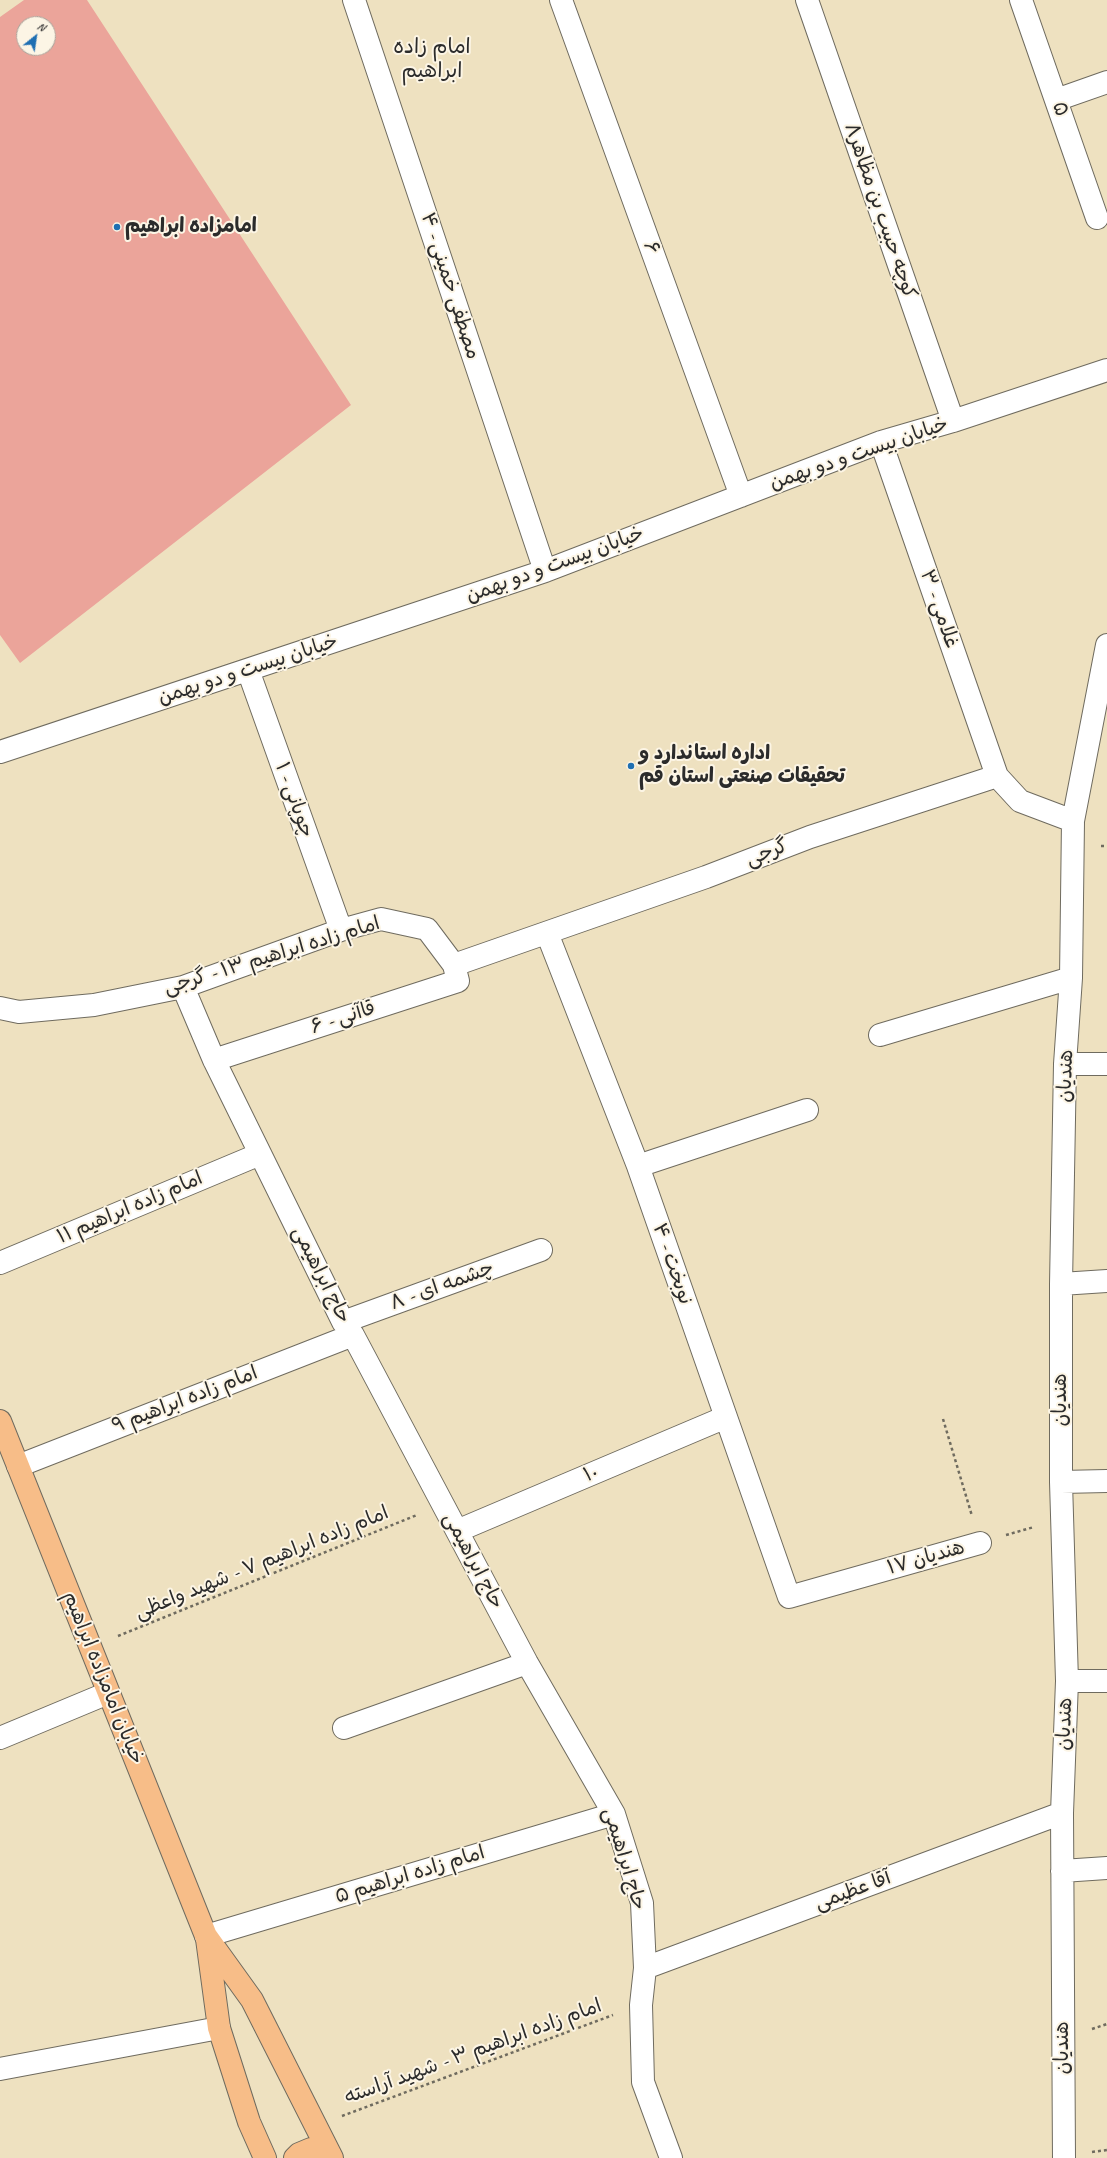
<!DOCTYPE html>
<meta charset="utf-8">
<style>
body{margin:0}
#map{position:relative;width:1107px;height:2158px;overflow:hidden;background:#eee1c0;font-family:Caveat,sans-serif}
canvas{display:block}
.north{position:absolute;left:16px;top:16px;width:40px;height:40px;box-sizing:border-box;background:#fcf5e5;border:1px solid #a8a49b;border-radius:50%;rotate:30deg;font-size:11px;font-weight:700;line-height:16px;text-align:center;color:#2b2b2b}
.north::after{content:'';display:block;margin:auto;width:14px;height:18px;background:#1f6fb2;clip-path:polygon(50% 0,100% 100%,50% 72%,0 100%)}
</style>
<div id="map">
<canvas width="1107" height="2158"></canvas>
<div class="north">N</div>
</div>
<script>
const g = document.querySelector('canvas').getContext('2d');
g.lineJoin = 'round';
function fill(path, color) { g.fillStyle = color; g.fill(path, 'evenodd'); }
function trace(path, color, width, dash) { g.strokeStyle = color; g.lineWidth = width; g.lineCap = dash ? 'butt' : 'round'; g.setLineDash(dash || []); g.stroke(path); }
function label(font, color, halo, rows, align = 'center') {
  g.font = font + ' Caveat,"Playpen Sans Arabic",sans-serif'; g.lineWidth = 4; g.setLineDash([]); g.textBaseline = 'middle'; g.strokeStyle = halo; g.fillStyle = color; for (const [text, x, y, turn = 0] of rows) {
    g.save(); g.translate(x, y); g.rotate((+turn || 0) * Math.PI / 180); g.textAlign = isNaN(turn) ? turn : align; if (halo) g.strokeText(text, 0, 0); g.fillText(text, 0, 0); g.restore();
  }
}
const building = new Path2D(`
 M24 0H87L351 405 20 663 0 635V17ZM24 24H48V48H24Z`);
const path = new Path2D(`
 M1101 846H1107
 M943 1419 972 1516
 M1006 1535 1034 1527
 M118 1636 417 1515
 M1092 2029 1107 2024
 M342 2116 613 2015
 M1092 2152 1107 2150`);
const minor = new Path2D(`
 M354 0 545 571
 M561 0 741 496
 M807 0 953 421
 M1021 0 1097 218
 M1056 100 1107 82
 M881 442 997 776
 M248 670 341 930
 M0 752 545 571 881 442 953 421 1107 370
 M547 933 638 1166 789 1597 980 1543
 M454 965 706 877 810 837 997 776 1020 801 1073 821
 M183 987 214 1060 343 1322 353 1335 527 1663 614 1814 642 1903 645 1968 641 2005 643 2082 671 2158
 M0 1008 19 1012 94 1005 183 987 341 930 381 919 427 929 454 965 458 981 214 1060
 M880 1035 1071 978
 M1065 1064H1107
 M638 1166 807 1110
 M0 1263 260 1154
 M1061 1284 1107 1281
 M343 1322 541 1250
 M18 1466 353 1335
 M1061 1482 1107 1481
 M457 1531 726 1417
 M1067 1681H1107
 M344 1728 527 1663
 M0 1738 108 1693
 M1062 1871 1107 1868
 M206 1936 614 1814
 M645 1968 1062 1813
 M0 2069 219 2028
 M1064 2158 1062 1813 1067 1681 1061 1482V1284L1065 1064 1071 978 1073 821 1107 645`);
const major = new Path2D(`
 M0 1421 206 1936 252 2000 332 2158
 M207 1939 219 2028 249 2122 265 2158
 M295 2158 299 2154 311 2149 329 2158`);
const markers = [
 [117,227,4,"#1f6fb2"],
 [631,766,4,"#1f6fb2"]
];
const streetNames = [
 ["۵",1060,109,71],
 ["کوچه حبیب بن مظاهر۸",880,211,71],
 ["۶",651,248,70],
 ["۴ - مصطفی خمینی",450,286,72],
 ["خیابان بیست و دو بهمن",859,454,-19],
 ["خیابان بیست و دو بهمن",555,565,-20],
 ["۳ - غلامی",939,609,71],
 ["خیابان بیست و دو بهمن",248,670,-18],
 ["۱ - چوپانی",294,800,70],
 ["گرجی",767,853,-21],
 ["امام زاده ابراهیم ۱۳ - گرجی",272,956,-17],
 ["۶ - قاآنی",343,1018,-18],
 ["هندیان",1066,1076,-88],
 ["امام زاده ابراهیم ۱۱",130,1208,-23],
 ["۴ - نوبخت",672,1264,71],
 ["حاج ابراهیمی",321,1275,63],
 ["۸ - چشمه ای",442,1286,-20],
 ["امام زاده ابراهيم ۹",185,1400,-21],
 ["هندیان",1061,1400,-90],
 ["۱۰",591,1474,-23],
 ["هندیان ۱۷",926,1558,-16],
 ["حاج ابراهیمی",473,1561,62],
 ["امام زاده ابراهیم ۷ - شهید واعظی",262,1563,-22],
 ["خیابان امامزاده ابراهیم",103,1678,68],
 ["هندیان",1065,1724,-88],
 ["حاج ابراهیمی",624,1859,73],
 ["امام زاده ابراهیم ۵",410,1875,-17],
 ["آقا عظیمی",853,1891,-20],
 ["هندیان",1063,2048,-90],
 ["امام زاده ابراهیم ۳ - شهید آراسته",473,2052,-20]
];
const poiNames = [
 ["امامزاده ابراهیم",125,227],
 ["اداره استاندارد و",639,754],
 ["تحقیقات صنعتی استان قم",639,777]
];
const neighbourhoodNames = [
 ["امام زاده",432,47],
 ["ابراهیم",432,71]
];
fill(building, '#eba49a');
trace(minor, '#6f6b5f', 24);
trace(major, '#6f6b5f', 24);
trace(path, '#6f6b5f', 2.5, [3, 3]);
trace(minor, '#fff', 22);
trace(major, '#f7bd88', 22);
for (const [x, y, r, color] of markers) { const dot = new Path2D(); dot.arc(x, y, r, 0, 2 * Math.PI); g.fillStyle = color; g.fill(dot); trace(dot, '#fcf5e5', 1.5); }
label('20px', '#2b2b2b', '#fcf5e5', streetNames);
label('bold 20px', '#2b2b2b', '#fcf5e5', poiNames, 'left');
label('21px', '#2b2b2b', '#fcf5e5', neighbourhoodNames);
</script>
